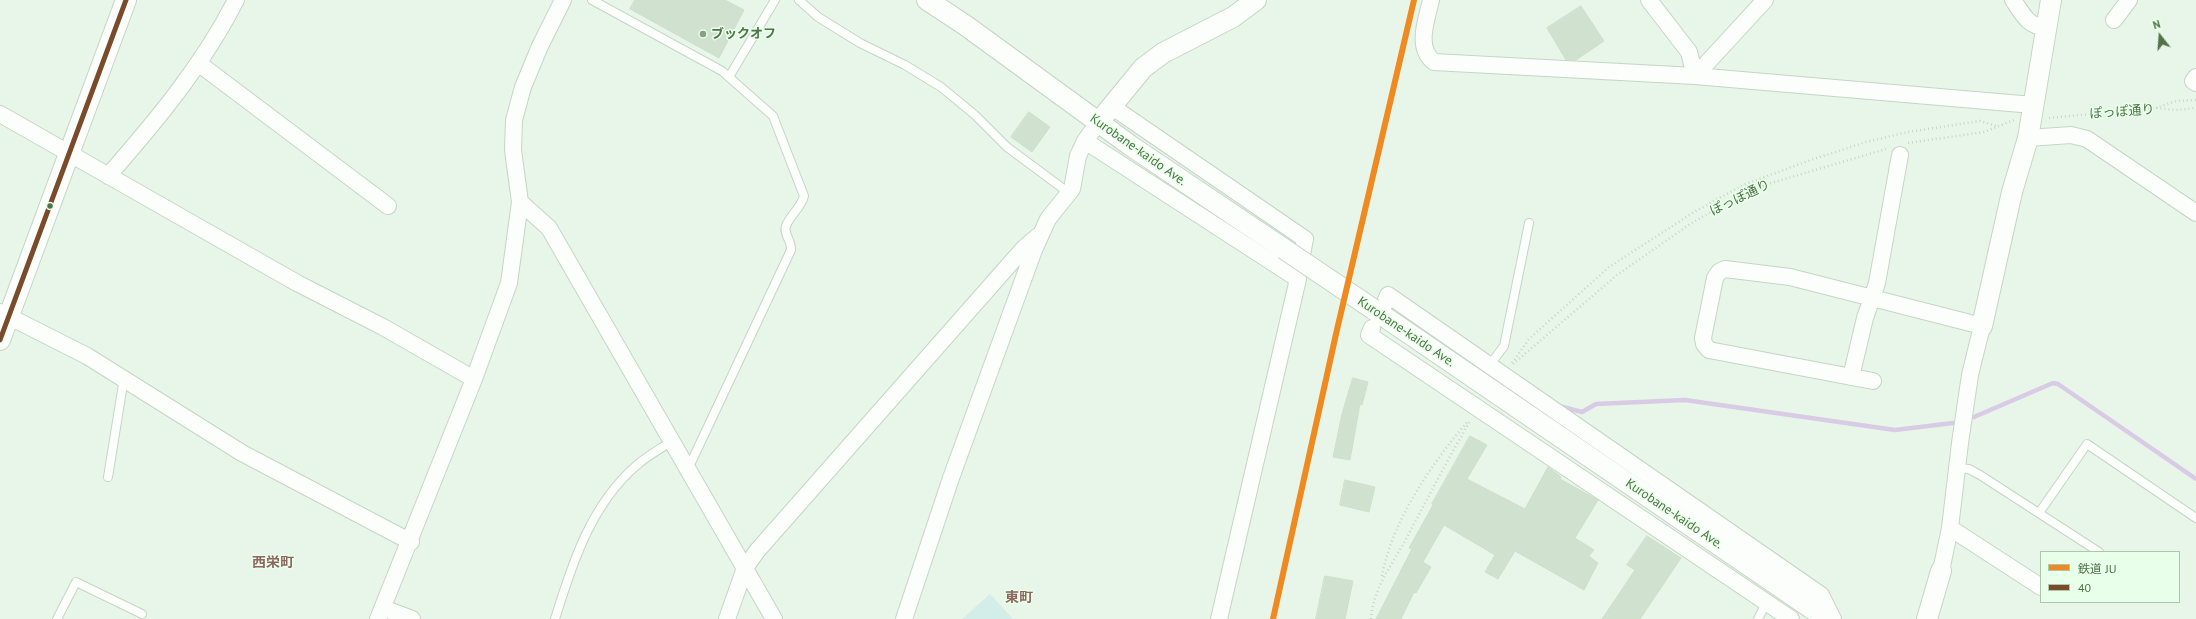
<!DOCTYPE html>
<meta charset="utf-8">
<style>
body{margin:0}
#map{position:relative;width:2196px;height:619px;overflow:hidden;background:#e8f6e9;font-family:"PT Sans","Noto Sans JP",sans-serif}
canvas{display:block}
.legend{position:absolute;left:2040px;top:551px;width:140px;height:52px;box-sizing:border-box;background:#e8ffe9;border:1px solid #acc7a9;margin:0;padding:5px 7px;list-style:none;font-size:12px;color:#517349}
.legend li{display:flex;align-items:center;gap:8px;height:20px}
.legend b{width:20px;border:1px solid #acc7a9}
.north{position:absolute;left:2140px;top:16px;width:40px;height:40px;-webkit-text-stroke:3px #e8ffe9;paint-order:stroke;rotate:343deg;font-size:11px;font-weight:700;line-height:16px;text-align:center;color:#517349}
.north::after{content:'';display:block;margin:auto;width:14px;height:18px;background:#517349;clip-path:polygon(50% 0,100% 100%,50% 72%,0 100%)}
</style>
<div id="map">
<canvas width="2196" height="619"></canvas>
<ul class="legend">
<li><b style="height:5px;background:#ee8a20"></b>鉄道 JU</li>
<li><b style="height:5px;background:#7a4b2a"></b>40</li>
</ul>
<div class="north">N</div>
</div>
<script>
const g = document.querySelector('canvas').getContext('2d');
g.lineJoin = 'round';
function fill(path, color) { g.fillStyle = color; g.fill(path, 'evenodd'); }
function trace(path, color, width, dash) { g.strokeStyle = color; g.lineWidth = width; g.lineCap = dash ? 'butt' : 'round'; g.setLineDash(dash || []); g.stroke(path); }
function label(font, color, halo, rows, align = 'center') {
  g.font = font + ' "PT Sans","Noto Sans JP",sans-serif'; g.lineWidth = 3; g.setLineDash([]); g.textBaseline = 'middle'; g.strokeStyle = halo; g.fillStyle = color; for (const [text, x, y, turn = 0] of rows) {
    g.save(); g.translate(x, y); g.rotate((+turn || 0) * Math.PI / 180); g.textAlign = isNaN(turn) ? turn : align; if (halo) g.strokeText(text, 0, 0); g.fillText(text, 0, 0); g.restore();
  }
}
const green = new Path2D(`
 M990 594 1013 619H962Z`);
const stream = new Path2D(`
 M1559 406 1582 412 1596 404 1685 400 1895 430 1953 423
 M1974 417 2053 383 2058 384 2196 479`);
const building = new Path2D(`
 M635 0H725L744 10 719 58 630 9Z
 M1581 6 1604 41 1576 60H1566L1547 28Z
 M1029 112 1050 127 1032 152 1011 137Z
 M1353 378 1368 382 1362 405 1360 404 1350 460 1333 457 1342 414Z
 M1470 436 1487 445 1467 479 1525 509 1548 467 1561 477 1560 479 1598 500 1575 538 1594 550 1589 556 1598 563 1584 590 1515 551 1498 579 1485 572 1495 555 1444 525 1423 562 1431 567 1416 593 1414 592 1401 619H1376L1412 549 1409 548 1433 505 1432 504Z
 M1345 480 1375 487 1369 512 1340 505Z
 M1647 536 1681 558 1640 619H1602L1635 570 1627 565Z
 M1325 576 1353 581 1345 619H1316Z`);
const path = new Path2D(`
 M2156 108 2176 101 2196 100
 M2049 118 2154 108 2176 110 2196 108
 M1908 143 1984 132 2014 120
 M1512 363 1529 339 1609 267 1694 212 1743 185 1808 161 1866 142 1908 132 1980 121 1997 126
 M1513 364 1617 275 1690 224 1737 197 1768 184 1886 149
 M1382 576C1392 521 1432 463 1468 421
 M1371 619C1373 588 1392 565 1406 539 1427 499 1448 459 1470 421`);
const service = new Path2D(`
 M592 0 722 71 773 116 804 196C801 208 790 215 786 226 783 234 792 241 791 250L688 469
 M799 0 818 17 860 43 905 65 941 87 975 115 1007 147 1069 193
 M729 77 775 0
 M1489 366 1504 346 1529 223
 M1957 468 1969 469 1980 475 2099 552
 M108 477 124 378
 M2039 513 2087 444 2196 518
 M57 619 76 582 142 614
 M555 619C572 564 591 504 637 465 647 456 660 449 672 441
 M1758 619 1766 603`);
const minor = new Path2D(`
 M1431 0C1427 19 1415 47 1434 62L1695 76 2033 105
 M1649 0 1689 52 1695 76
 M2013 0C2022 13 2028 27 2045 27
 M2114 20 2129 0
 M198 63 388 206
 M1695 76 1765 0
 M2196 77 2193 81 2196 83
 M1111 106 1305 239 1299 270
 M0 114 297 283 383 327 474 379
 M2028 138 2071 135 2087 139 2196 213
 M1085 141 1298 279 1219 619
 M108 176C156 121 203 65 236 0
 M520 202 549 228 774 619
 M1384 305 1388 295 1821 595 1833 619
 M0 312 87 356 242 453 411 542
 M1372 328 1369 335 1791 619
 M1851 377 1865 318 1877 283 1900 155
 M1873 381 1709 350 1704 344 1703 338 1715 278 1719 272 1725 269 1790 277 1982 326 1970 375 1960 443 1950 528 1941 571
 M1950 528 2041 587
 M383 608 412 619
 M378 619 474 379 509 283 520 202 513 150 514 120 523 87 540 46 563 0
 M727 619 745 568 757 551 1024 248 1038 236
 M904 619 951 478 1034 250 1048 219 1072 189 1078 156 1085 141 1098 123`);
const tertiary = new Path2D(`
 M927 0 965 25 1131 146 1284 249
 M1098 123 1143 68 1163 53 1233 17 1256 0
 M1373 309 1827 619
 M1982 326 2012 192 2028 138 2051 0
 M0 340 126 0
 M1927 619 1941 571`);
const tertiaryBridge = new Path2D(`
 M1284 249 1373 309`);
const bus1 = new Path2D(`
 M0 340 126 0`);
const rail1 = new Path2D(`
 M1273 619 1336 334 1414 0`);
const markers = [
 [703,34,4,"#86a181"],
 [50,206,3.5,"#517349"]
];
const poiNames = [
 ["ブックオフ",711,34]
];
const streetNames = [
 ["ぽっぽ通り",2122,112,-4],
 ["Kurobane-kaido Ave.",1138,150,35],
 ["ぽっぽ通り",1740,198,-26],
 ["Kurobane-kaido Ave.",1406,332,34],
 ["Kurobane-kaido Ave.",1674,514,34]
];
const neighbourhoodNames = [
 ["西栄町",273,563],
 ["東町",1019,598]
];
fill(green, '#d3eee9');
trace(stream, '#d9cae6', 4.5);
fill(building, '#d1e1cf');
trace(building, '#cddfcb', 1);
trace(service, '#c5d5c4', 10);
trace(minor, '#c5d5c4', 18);
trace(tertiary, '#c5d5c4', 22);
trace(path, '#c8d5c6', 2.5, [1, 3]);
trace(service, '#fcfefc', 8);
trace(minor, '#fcfefc', 16);
trace(tertiary, '#fcfefc', 20);
trace(tertiaryBridge, '#c5d5c4', 22, []);
trace(tertiaryBridge, '#fcfefc', 20);
trace(bus1, '#7a4b2a', 5);
trace(rail1, '#ee8a20', 6);
for (const [x, y, r, color] of markers) { const dot = new Path2D(); dot.arc(x, y, r, 0, 2 * Math.PI); g.fillStyle = color; g.fill(dot); trace(dot, '#e8ffe9', 1.5); }
label('bold 13px', '#517349', '#e8ffe9', poiNames, 'left');
label('13px', '#517349', '#e8ffe9', streetNames);
label('bold 14px', '#8f6660', '#e8ffe9', neighbourhoodNames);
</script>
